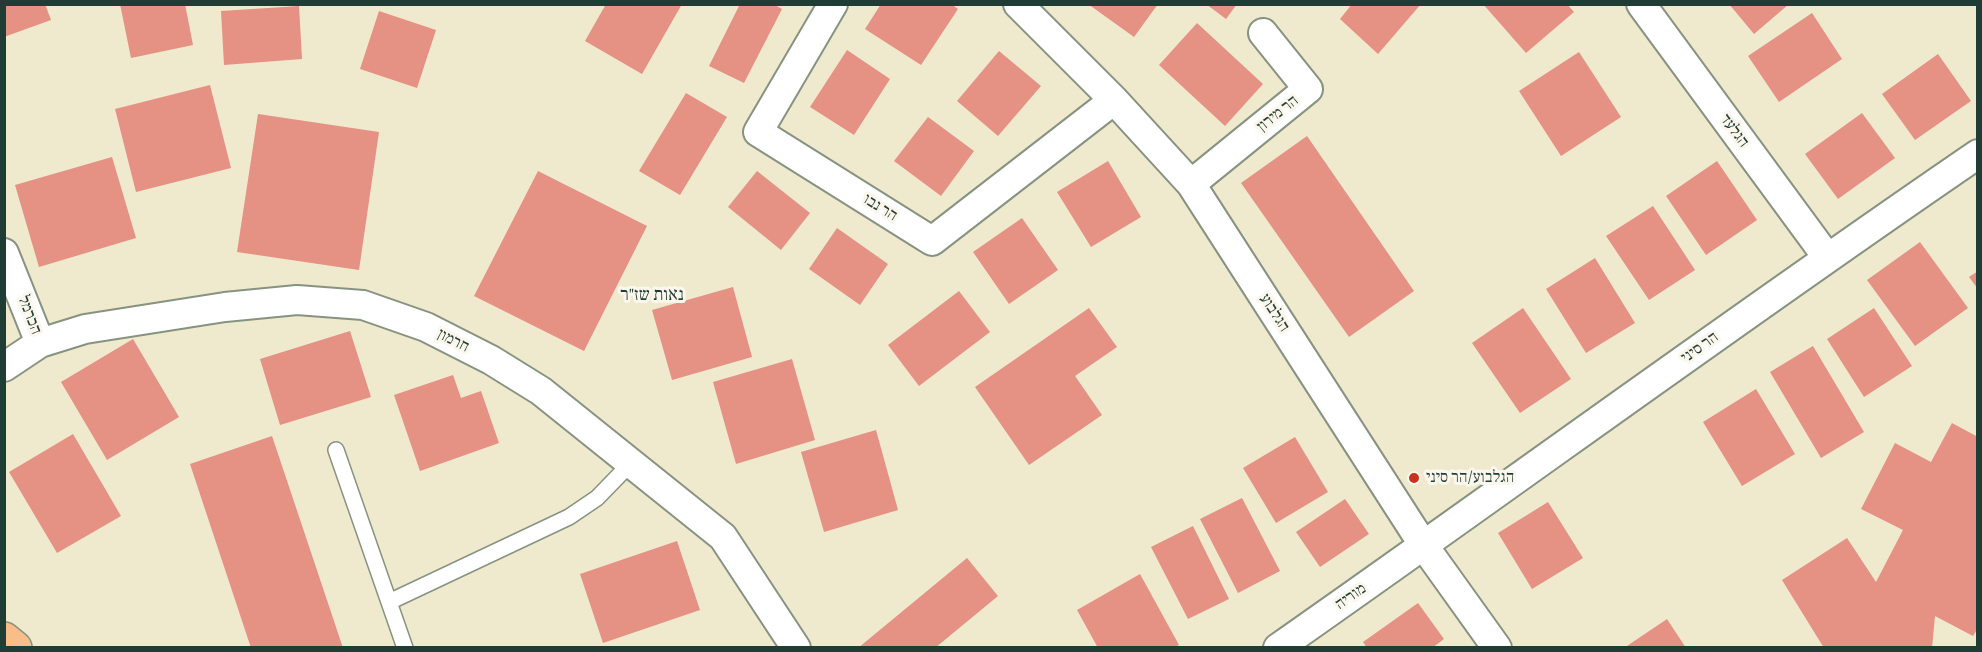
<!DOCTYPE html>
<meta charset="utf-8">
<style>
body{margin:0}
#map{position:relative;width:1982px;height:652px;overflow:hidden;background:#efe9ce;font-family:Alegreya,serif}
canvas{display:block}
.frame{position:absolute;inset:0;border:6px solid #1f3d34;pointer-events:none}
</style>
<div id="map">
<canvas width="1982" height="652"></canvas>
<div class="frame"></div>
</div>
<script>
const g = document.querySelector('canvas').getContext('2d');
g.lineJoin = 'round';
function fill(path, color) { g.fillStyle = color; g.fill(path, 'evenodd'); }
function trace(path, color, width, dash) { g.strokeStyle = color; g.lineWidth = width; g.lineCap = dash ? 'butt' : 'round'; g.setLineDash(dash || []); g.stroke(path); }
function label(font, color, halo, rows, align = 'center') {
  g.font = font + ' Alegreya,"Frank Ruhl Libre",serif'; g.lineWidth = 6; g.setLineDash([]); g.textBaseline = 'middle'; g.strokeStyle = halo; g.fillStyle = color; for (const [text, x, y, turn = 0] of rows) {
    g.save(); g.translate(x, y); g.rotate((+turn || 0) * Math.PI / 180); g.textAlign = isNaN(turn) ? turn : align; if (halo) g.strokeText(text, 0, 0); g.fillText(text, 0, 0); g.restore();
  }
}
const building = new Path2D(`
 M4 4H45L51 20 4 37Z
 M120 4H185L193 45 131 58Z
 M606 4H682L642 74 585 41Z
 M740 4H773L782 9 744 83 709 66Z
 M881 4H951L958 9 921 65 865 29Z
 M1088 4H1158L1134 37Z
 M1206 4H1237L1226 19Z
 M1352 4H1421L1378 54 1340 19Z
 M1483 4H1567L1574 12 1526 53Z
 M1729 4H1789L1754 34Z
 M299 6 302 59 224 65 221 11Z
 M379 11 436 30 417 88 360 69Z
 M1812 13 1842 59 1779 102 1748 56Z
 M1197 23 1263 84 1225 126 1159 65Z
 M847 50 890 79 854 135 810 107Z
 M999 51 1041 86 998 136 957 101Z
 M1579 52 1621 117 1561 156 1519 91Z
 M1938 54 1971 101 1915 140 1882 94Z
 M210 85 231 168 136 192 115 109Z
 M686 93 727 117 680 195 639 171Z
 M1862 113 1895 158 1838 199 1805 154Z
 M258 114 379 132 359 270 237 252Z
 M928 117 974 151 941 196 894 161Z
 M1307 136 1414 291 1349 337 1241 183Z
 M112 157 136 238 39 267 15 185Z
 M1108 161 1141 217 1091 247 1057 192Z
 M1717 161 1757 220 1706 255 1666 196Z
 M538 171 647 226 584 351 474 296Z
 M757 171 810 213 781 250 728 207Z
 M1653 206 1695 270 1649 300 1606 236Z
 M1022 218 1058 270 1009 304 973 252Z
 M837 228 888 264 860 305 809 269Z
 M1920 242 1968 308 1915 346 1867 280Z
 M1595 258 1635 323 1586 353 1546 289Z
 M1978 271V289L1969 277Z
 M733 287 752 357 672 380 652 310Z
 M959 291 990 332 919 386 888 345Z
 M1089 308 1117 347 1075 376 1102 415 1029 465 975 387Z
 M1523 308 1571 379 1520 413 1472 343Z
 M1874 308 1912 366 1864 397 1827 339Z
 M350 331 371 397 280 425 260 359Z
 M133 339 179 417 107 460 61 382Z
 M1813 346 1864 432 1821 458 1770 372Z
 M792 359 815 440 736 464 713 382Z
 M453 375 461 398 481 391 499 443 420 471 394 395Z
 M1756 389 1795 454 1742 486 1703 422Z
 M1952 423 1978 437V628L1973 636 1935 616 1932 648H1824L1782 580 1847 538 1876 582 1903 530 1861 509 1895 443 1931 462Z
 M876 430 898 510 824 532 801 452Z
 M73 434 121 516 57 553 9 472Z
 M272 436 343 648H251L190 464Z
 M1295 437 1328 492 1276 523 1243 468Z
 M1242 498 1280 571 1238 593 1200 519Z
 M1345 499 1369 534 1320 567 1296 532Z
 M1548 502 1583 558 1532 589 1498 533Z
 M1193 526 1229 599 1188 619 1151 547Z
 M677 541 700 610 603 643 580 574Z
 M967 558 998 596 935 648H858Z
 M1140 574 1179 645 1173 648H1098L1077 610Z
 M1418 603 1444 639 1432 648H1367L1363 642Z
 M1667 619 1686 648H1624Z`);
const lane = new Path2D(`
 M336 450 405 648
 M389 602 569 517 597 498 631 463`);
const street = new Path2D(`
 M833 4 758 132 932 241 1114 100
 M1018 4 1114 100 1191 184 1424 546 1497 648
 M1641 4 1827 257
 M1191 184 1308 89 1263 33
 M4 253 40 343
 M4 367 40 343 85 329 225 307 297 300 363 305 426 327 491 360 541 391 723 537 796 648
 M1278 648C1512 484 1742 315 1978 154`);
const highway = new Path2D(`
 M4 639 15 648`);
const markers = [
 [1414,478,6,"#c8321e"]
];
const streetNames = [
 ["הר מירון",1278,114,-39],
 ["הגלעד",1734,131,53],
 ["הר נבו",880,208,32],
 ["הגלבוע",1274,313,57],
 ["הכרמל",29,315,69],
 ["חרמון",453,341,27],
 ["הר סיני",1700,348,-36],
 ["מוריה",1351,597,-35]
];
const poiNames = [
 ["הגלבוע/הר סיני",1426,478]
];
const neighbourhoodNames = [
 ["נאות שז\"ר",652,296]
];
fill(building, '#e59183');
trace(lane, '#879381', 18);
trace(street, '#879381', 32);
trace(highway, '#879381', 36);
trace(lane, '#fff', 15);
trace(street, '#fff', 28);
trace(highway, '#f8bd89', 33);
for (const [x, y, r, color] of markers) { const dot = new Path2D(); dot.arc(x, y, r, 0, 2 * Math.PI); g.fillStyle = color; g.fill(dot); trace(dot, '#fbf7ec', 2); }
label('16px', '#1f3d34', '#fbf7ec', streetNames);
label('16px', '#1f3d34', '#fbf7ec', poiNames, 'left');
label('18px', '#1f3d34', '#fbf7ec', neighbourhoodNames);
</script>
